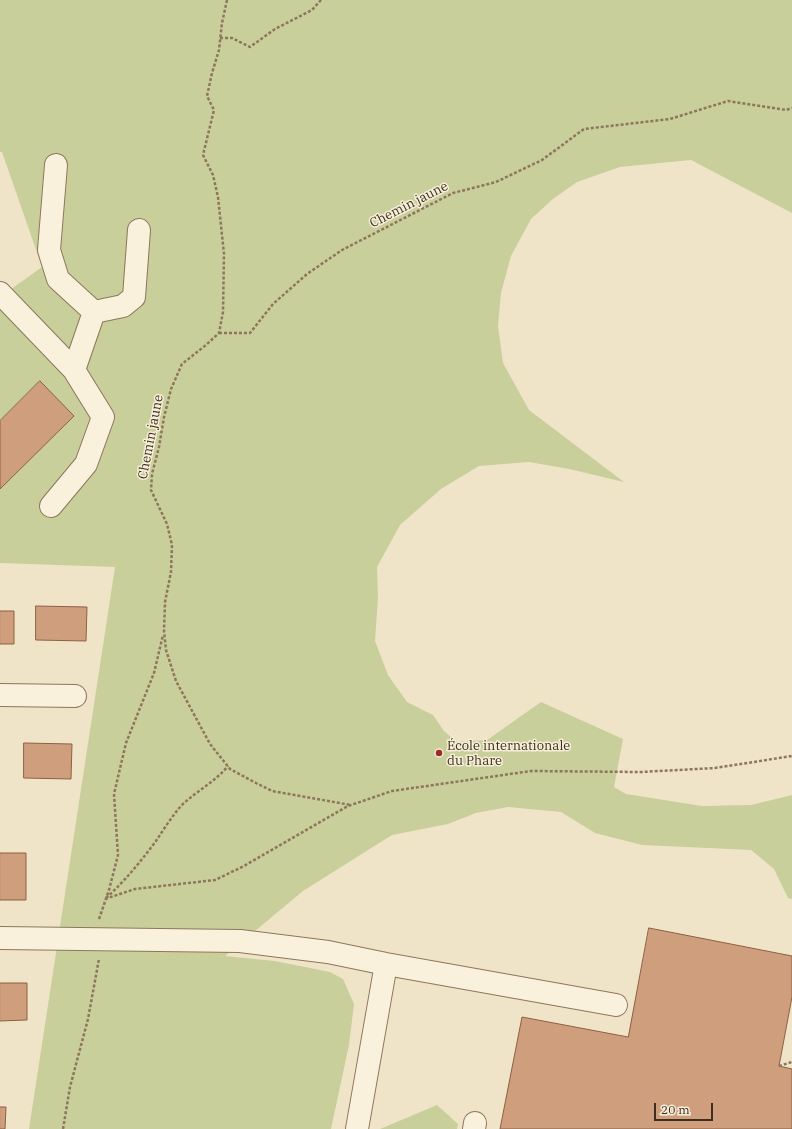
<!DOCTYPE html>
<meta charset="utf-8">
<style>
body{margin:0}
#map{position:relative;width:792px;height:1129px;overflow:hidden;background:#f0e4c8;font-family:"IBM Plex Serif",serif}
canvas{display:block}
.scale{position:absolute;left:654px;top:1103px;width:59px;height:18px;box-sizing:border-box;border:2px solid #3d2e20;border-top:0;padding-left:5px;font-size:12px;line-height:14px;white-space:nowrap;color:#3d2e20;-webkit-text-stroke:3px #f7eed8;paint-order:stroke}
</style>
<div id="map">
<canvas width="792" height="1129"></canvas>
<div class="scale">20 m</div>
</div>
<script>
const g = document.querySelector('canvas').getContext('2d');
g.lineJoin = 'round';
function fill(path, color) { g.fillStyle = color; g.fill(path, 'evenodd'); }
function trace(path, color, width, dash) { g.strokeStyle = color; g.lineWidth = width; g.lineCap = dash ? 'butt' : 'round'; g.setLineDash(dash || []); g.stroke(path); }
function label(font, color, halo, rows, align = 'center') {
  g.font = font + ' "IBM Plex Serif",serif'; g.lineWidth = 3; g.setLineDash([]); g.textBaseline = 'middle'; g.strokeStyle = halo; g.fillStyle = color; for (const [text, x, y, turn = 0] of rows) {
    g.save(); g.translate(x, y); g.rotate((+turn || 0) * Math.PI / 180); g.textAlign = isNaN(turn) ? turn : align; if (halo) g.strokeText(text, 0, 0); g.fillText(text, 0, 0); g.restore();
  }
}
const green = new Path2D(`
 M0 0H792V213L691 160 620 167 577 182 553 199 531 219 511 256 501 293 498 326 503 363 529 410 624 482 569 469 529 462 479 466 441 489 400 525 377 567 378 598 375 641 388 675 407 702 433 715 444 731 457 742 487 740 541 702 623 739 614 787 626 794 702 806 751 805 792 795V899L788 898 774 869 751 850 642 845 595 833 561 812 508 807 476 813 448 824 392 835 303 891 225 956 275 961 330 972 343 979 354 1004 349 1045 331 1129H29L115 567 0 563V297L42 267 2 152H0Z
 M437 1105 458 1124 457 1129H380Z`);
const building = new Path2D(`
 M40 381 74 416 0 489V421Z
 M36 606 87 607 86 641 36 640Z
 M0 611H14V644H0Z
 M24 743 72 744 71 779 24 778Z
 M0 853H26V900H0Z
 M649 928 792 956V997L779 1066 792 1069V1129H500L522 1017 628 1037Z
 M0 983H27V1020L0 1021Z
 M0 1107H6L5 1129H0Z`);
const path = new Path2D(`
 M227 0 222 23 219 50 212 73 207 96 214 110 203 155 213 175 218 197 224 254 223 312 219 333 206 345 182 364 171 389 164 417 159 447 152 474 151 490 167 524 172 545 171 572 165 602 164 631 166 650 176 681 210 744 230 769 256 783 272 791 351 805
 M220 38H232L250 47 275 29 312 10 321 0
 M219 333H250L273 304 307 274 342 250 453 193 496 182 542 160 584 129 670 119 728 101 786 110 792 108
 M106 898C125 881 141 861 156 841 164 829 172 816 181 806 196 791 215 782 228 766
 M105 899 135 889 215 880 242 867 348 806 392 791 531 771 641 772 715 768 792 756
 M99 919 109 890 118 855 114 794 126 743 154 673 163 635
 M779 1066 792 1062
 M63 1129 70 1087 88 1019 99 959`);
const minor = new Path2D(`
 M56 165 49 250 58 279 94 312 74 370
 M0 293 74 370 103 417 86 464 51 506
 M94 312 123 306 134 297 139 230
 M0 695 75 696
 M0 938 240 941 328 952 386 964 616 1005
 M357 1129 386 964
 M474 1129 475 1123`);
const markers = [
 [439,753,4,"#9e2a2b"]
];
const streetNames = [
 ["Chemin jaune",409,205,-27],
 ["Chemin jaune",151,437,-79]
];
const poiNames = [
 ["École internationale",447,746],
 ["du Phare",447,761]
];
fill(green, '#c9cf9b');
fill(building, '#cf9f7d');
trace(building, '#8d5f41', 1);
trace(minor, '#8d765c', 24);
trace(path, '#8d765c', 2.5, [3, 2]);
trace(minor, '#faf1dc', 22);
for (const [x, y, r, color] of markers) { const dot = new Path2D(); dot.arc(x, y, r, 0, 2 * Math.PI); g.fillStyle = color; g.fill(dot); trace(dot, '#f7eed8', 1.5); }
label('13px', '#3d2e20', '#f7eed8', streetNames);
label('13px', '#3d2e20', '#f7eed8', poiNames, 'left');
</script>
